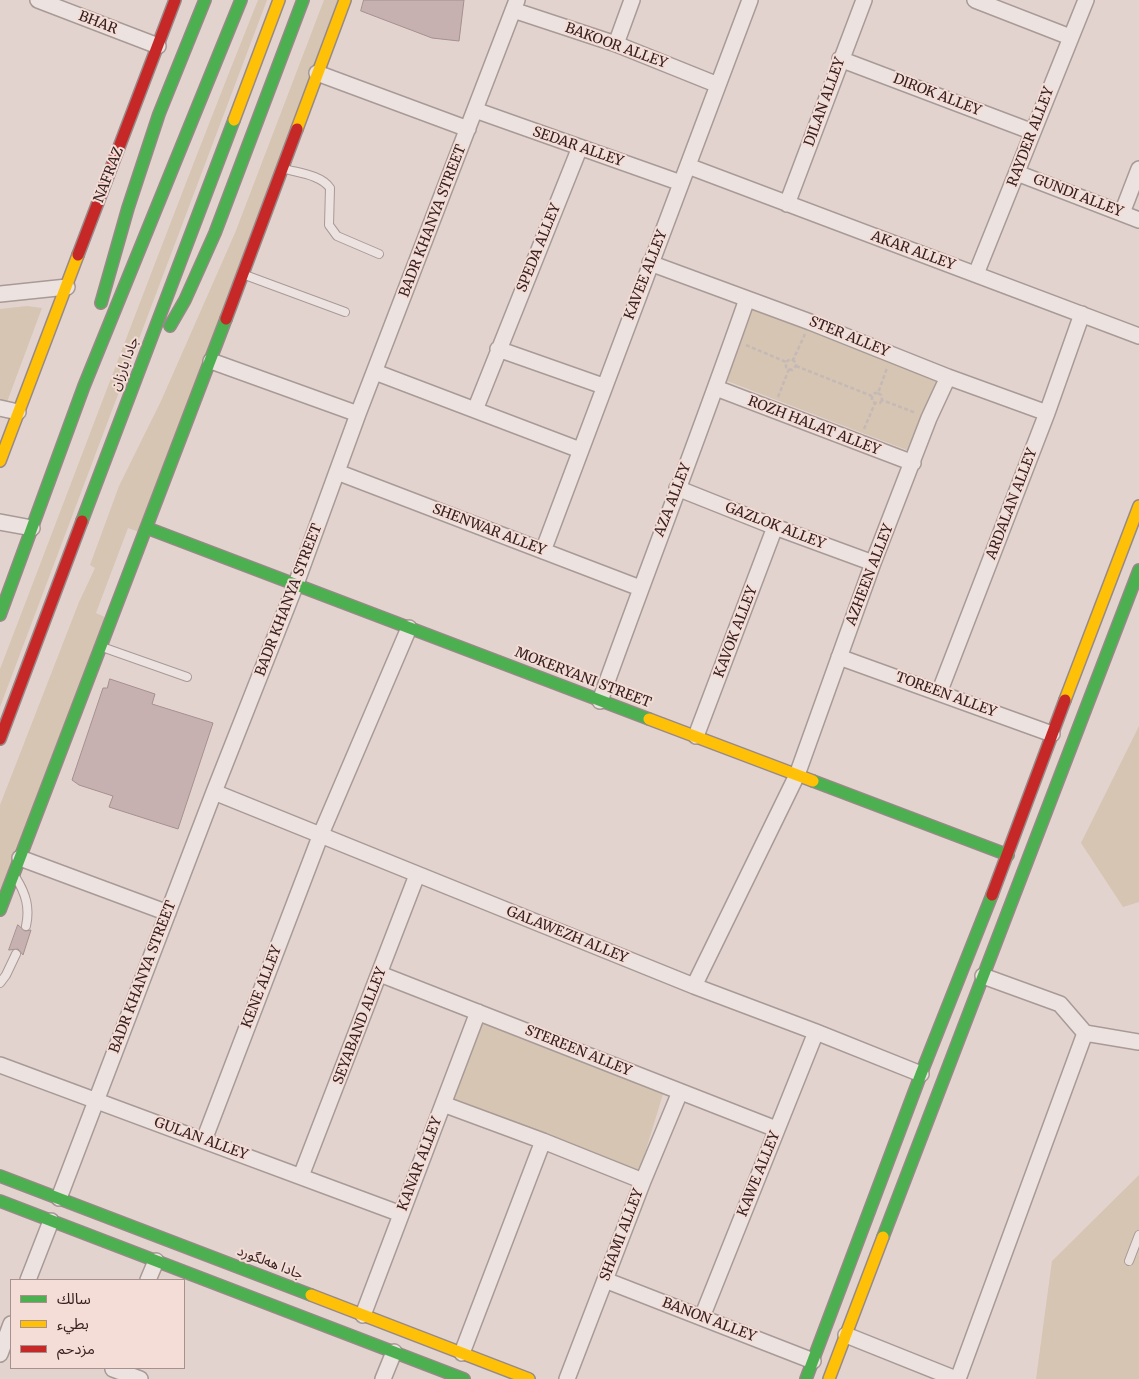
<!DOCTYPE html>
<meta charset="utf-8">
<style>
body{margin:0}
#map{position:relative;width:1139px;height:1379px;overflow:hidden;background:#e3d3cf;font-family:Merriweather,"Noto Sans Arabic",serif}
canvas{display:block}
.legend{position:absolute;left:10px;top:1279px;width:175px;height:90px;box-sizing:border-box;background:#f3ddd6;border:1px solid #a8918d;margin:0;padding:6px 9px;list-style:none;font-size:15px;color:#372020}
.legend li{display:flex;align-items:center;gap:10px;height:25px}
.legend b{width:25px;border:1px solid #a8918d}
</style>
<div id="map">
<canvas width="1139" height="1379"></canvas>
<ul class="legend">
<li><b style="height:6px;background:#4caf50"></b>سالك</li>
<li><b style="height:6px;background:#ffc107"></b>بطيء</li>
<li><b style="height:6px;background:#c62828"></b>مزدحم</li>
</ul>
</div>
<script>
const g = document.querySelector('canvas').getContext('2d');
g.lineJoin = 'round';
function fill(path, color) { g.fillStyle = color; g.fill(path, 'evenodd'); }
function trace(path, color, width, dash) { g.strokeStyle = color; g.lineWidth = width; g.lineCap = dash ? 'butt' : 'round'; g.setLineDash(dash || []); g.stroke(path); }
function label(font, color, halo, rows, align = 'center') {
  g.font = font + ' Merriweather,"Noto Sans Arabic",serif'; g.lineWidth = 4; g.setLineDash([]); g.textBaseline = 'middle'; g.strokeStyle = halo; g.fillStyle = color; for (const [text, x, y, turn = 0] of rows) {
    g.save(); g.translate(x, y); g.rotate((+turn || 0) * Math.PI / 180); g.textAlign = isNaN(turn) ? turn : align; if (halo) g.strokeText(text, 0, 0); g.fillText(text, 0, 0); g.restore();
  }
}
const green = new Path2D(`
 M258 0H267L0 707V669C86 446 169 222 258 0Z
 M324 0H339L139 532 128 528 96 613 107 618 0 901V805L79 602 95 568 90 565 119 486 161 401 235 233Z
 M27 306 42 308 7 402 0 401V309Z
 M753 309 941 377 912 452 727 381Z
 M1139 726V902L1123 907 1081 843Z
 M479 1019 663 1094 638 1176 448 1102Z
 M1139 1175V1379H1036L1052 1261Z`);
const building = new Path2D(`
 M364 0H464L459 41 432 38 361 11Z
 M110 679 155 694 152 704 213 723 178 829 109 807 113 796 79 785 72 780 103 688H107Z
 M18 925 25 931 31 930 23 955 18 949 9 950Z`);
const path = new Path2D(`
 M746 345 786 362
 M796 366 872 396 875 393H878L887 368
 M789 369 792 370 796 366V363L793 360
 M878 393 881 395 882 400 916 413
 M872 396V401L875 403H880L882 400
 M778 397 789 369 786 367V362L790 359 793 360 805 334
 M864 429 875 403`);
const lane = new Path2D(`
 M285 169C299 173 321 175 330 188L329 225 337 236 379 254
 M245 275 345 312
 M102 647 187 677
 M16 878C26 894 30 908 26 926
 M0 983 6 975 16 954
 M1129 1261 1139 1235`);
const street = new Path2D(`
 M38 0 158 46
 M975 0 1070 37
 M513 10 616 44 718 85
 M616 44 632 0
 M840 59 1033 132
 M317 73 468 129
 M475 110 681 183
 M688 166 1139 336
 M1017 173 1139 220
 M787 204 864 0
 M1122 213 1139 169
 M650 263 810 322 948 377 1047 413
 M976 274 1086 0
 M0 294 67 287
 M498 349 603 386
 M211 361 358 414
 M375 372 580 450
 M716 388 913 463
 M0 408 18 412
 M475 410 580 147
 M337 472 640 588
 M677 488 775 527 873 563
 M0 522 32 528
 M543 551 750 0
 M839 657 1052 734
 M939 693 1047 413 1082 314
 M600 701C648 567 700 434 747 299
 M696 736 775 527
 M214 792 694 986 816 1032 921 1074
 M20 858 168 913
 M380 974 776 1129
 M694 986 797 775 873 563 929 418 948 377
 M1085 1033 1139 1042
 M0 1065 401 1214
 M443 1104 543 1141 643 1181
 M204 1140 321 834 409 628
 M301 1176 417 875
 M59 1198 214 792 296 584 358 414 517 0
 M28 1280 51 1221
 M148 1280 156 1261
 M605 1280 813 1361
 M363 1315 478 1012
 M702 1317 816 1032
 M846 1335 956 1379
 M462 1353 543 1141
 M0 1354 11 1324
 M113 1369 140 1379
 M383 1379 394 1352
 M567 1379 643 1181 680 1092
 M958 1379 1085 1033 1060 1004 983 976`);
const fast = new Path2D(`
 M101 303 128 208 159 114 205 0
 M170 326 185 300 215 233 303 0
 M82 521 234 120
 M147 528 649 719
 M0 615 84 386 241 0
 M813 781 1008 855
 M0 910 226 319
 M0 1176 311 1295
 M0 1201 464 1379
 M883 1237 1139 570
 M806 1379 921 1074 992 895`);
const slow = new Path2D(`
 M234 120 279 0
 M297 129 345 0
 M0 461 78 255
 M1065 700 1139 506
 M649 719 813 781
 M311 1295 529 1379
 M829 1379 883 1237`);
const jam = new Path2D(`
 M78 255 175 0
 M226 319 297 129
 M0 739 82 521
 M992 895 1065 700`);
const streetNames = [
 ["BHAR",98,23,21],
 ["BAKOOR ALLEY",616,46,20],
 ["DIROK ALLEY",937,95,21],
 ["DILAN ALLEY",825,102,-70],
 ["RAYDER ALLEY",1031,137,-69],
 ["SEDAR ALLEY",578,147,19],
 ["NAFRAZ",109,175,-69],
 ["GUNDI ALLEY",1078,196,21],
 ["BADR KHANYA STREET",433,221,-69],
 ["SPEDA ALLEY",539,248,-68],
 ["AKAR ALLEY",913,251,20],
 ["KAVEE ALLEY",646,275,-69],
 ["STER ALLEY",849,337,22],
 ["جادا بارزان",125,364,-69],
 ["ROZH HALAT ALLEY",814,426,21],
 ["AZA ALLEY",673,500,-69],
 ["ARDALAN ALLEY",1012,504,-69],
 ["GAZLOK ALLEY",775,526,21],
 ["SHENWAR ALLEY",489,530,21],
 ["AZHEEN ALLEY",870,575,-69],
 ["BADR KHANYA STREET",289,600,-69],
 ["KAVOK ALLEY",736,632,-69],
 ["MOKERYANI STREET",583,678,21],
 ["TOREEN ALLEY",946,695,20],
 ["GALAWEZH ALLEY",567,935,22],
 ["BADR KHANYA STREET",143,977,-69],
 ["KENE ALLEY",262,987,-69],
 ["SEYABAND ALLEY",360,1026,-69],
 ["STEREEN ALLEY",578,1051,22],
 ["GULAN ALLEY",201,1139,20],
 ["KANAR ALLEY",420,1164,-69],
 ["KAWE ALLEY",759,1174,-68],
 ["SHAMI ALLEY",622,1235,-69],
 ["جادا هەلگورد",270,1263,21],
 ["BANON ALLEY",709,1320,21]
];
fill(green, '#d5c5b2');
fill(building, '#c7b1b0');
trace(building, '#a3908f', 1);
trace(lane, '#a89a97', 10);
trace(street, '#a89a97', 18);
trace(fast, '#988988', 14);
trace(slow, '#988988', 14);
trace(jam, '#988988', 14);
trace(path, '#c4b9b6', 2.5, [4, 2.5]);
trace(lane, '#ece2df', 8);
trace(street, '#ece2df', 15);
trace(fast, '#4caf50', 11);
trace(slow, '#ffc107', 11);
trace(jam, '#c62828', 11);
label('14px', '#372020', '#f3ddd6', streetNames);
</script>
